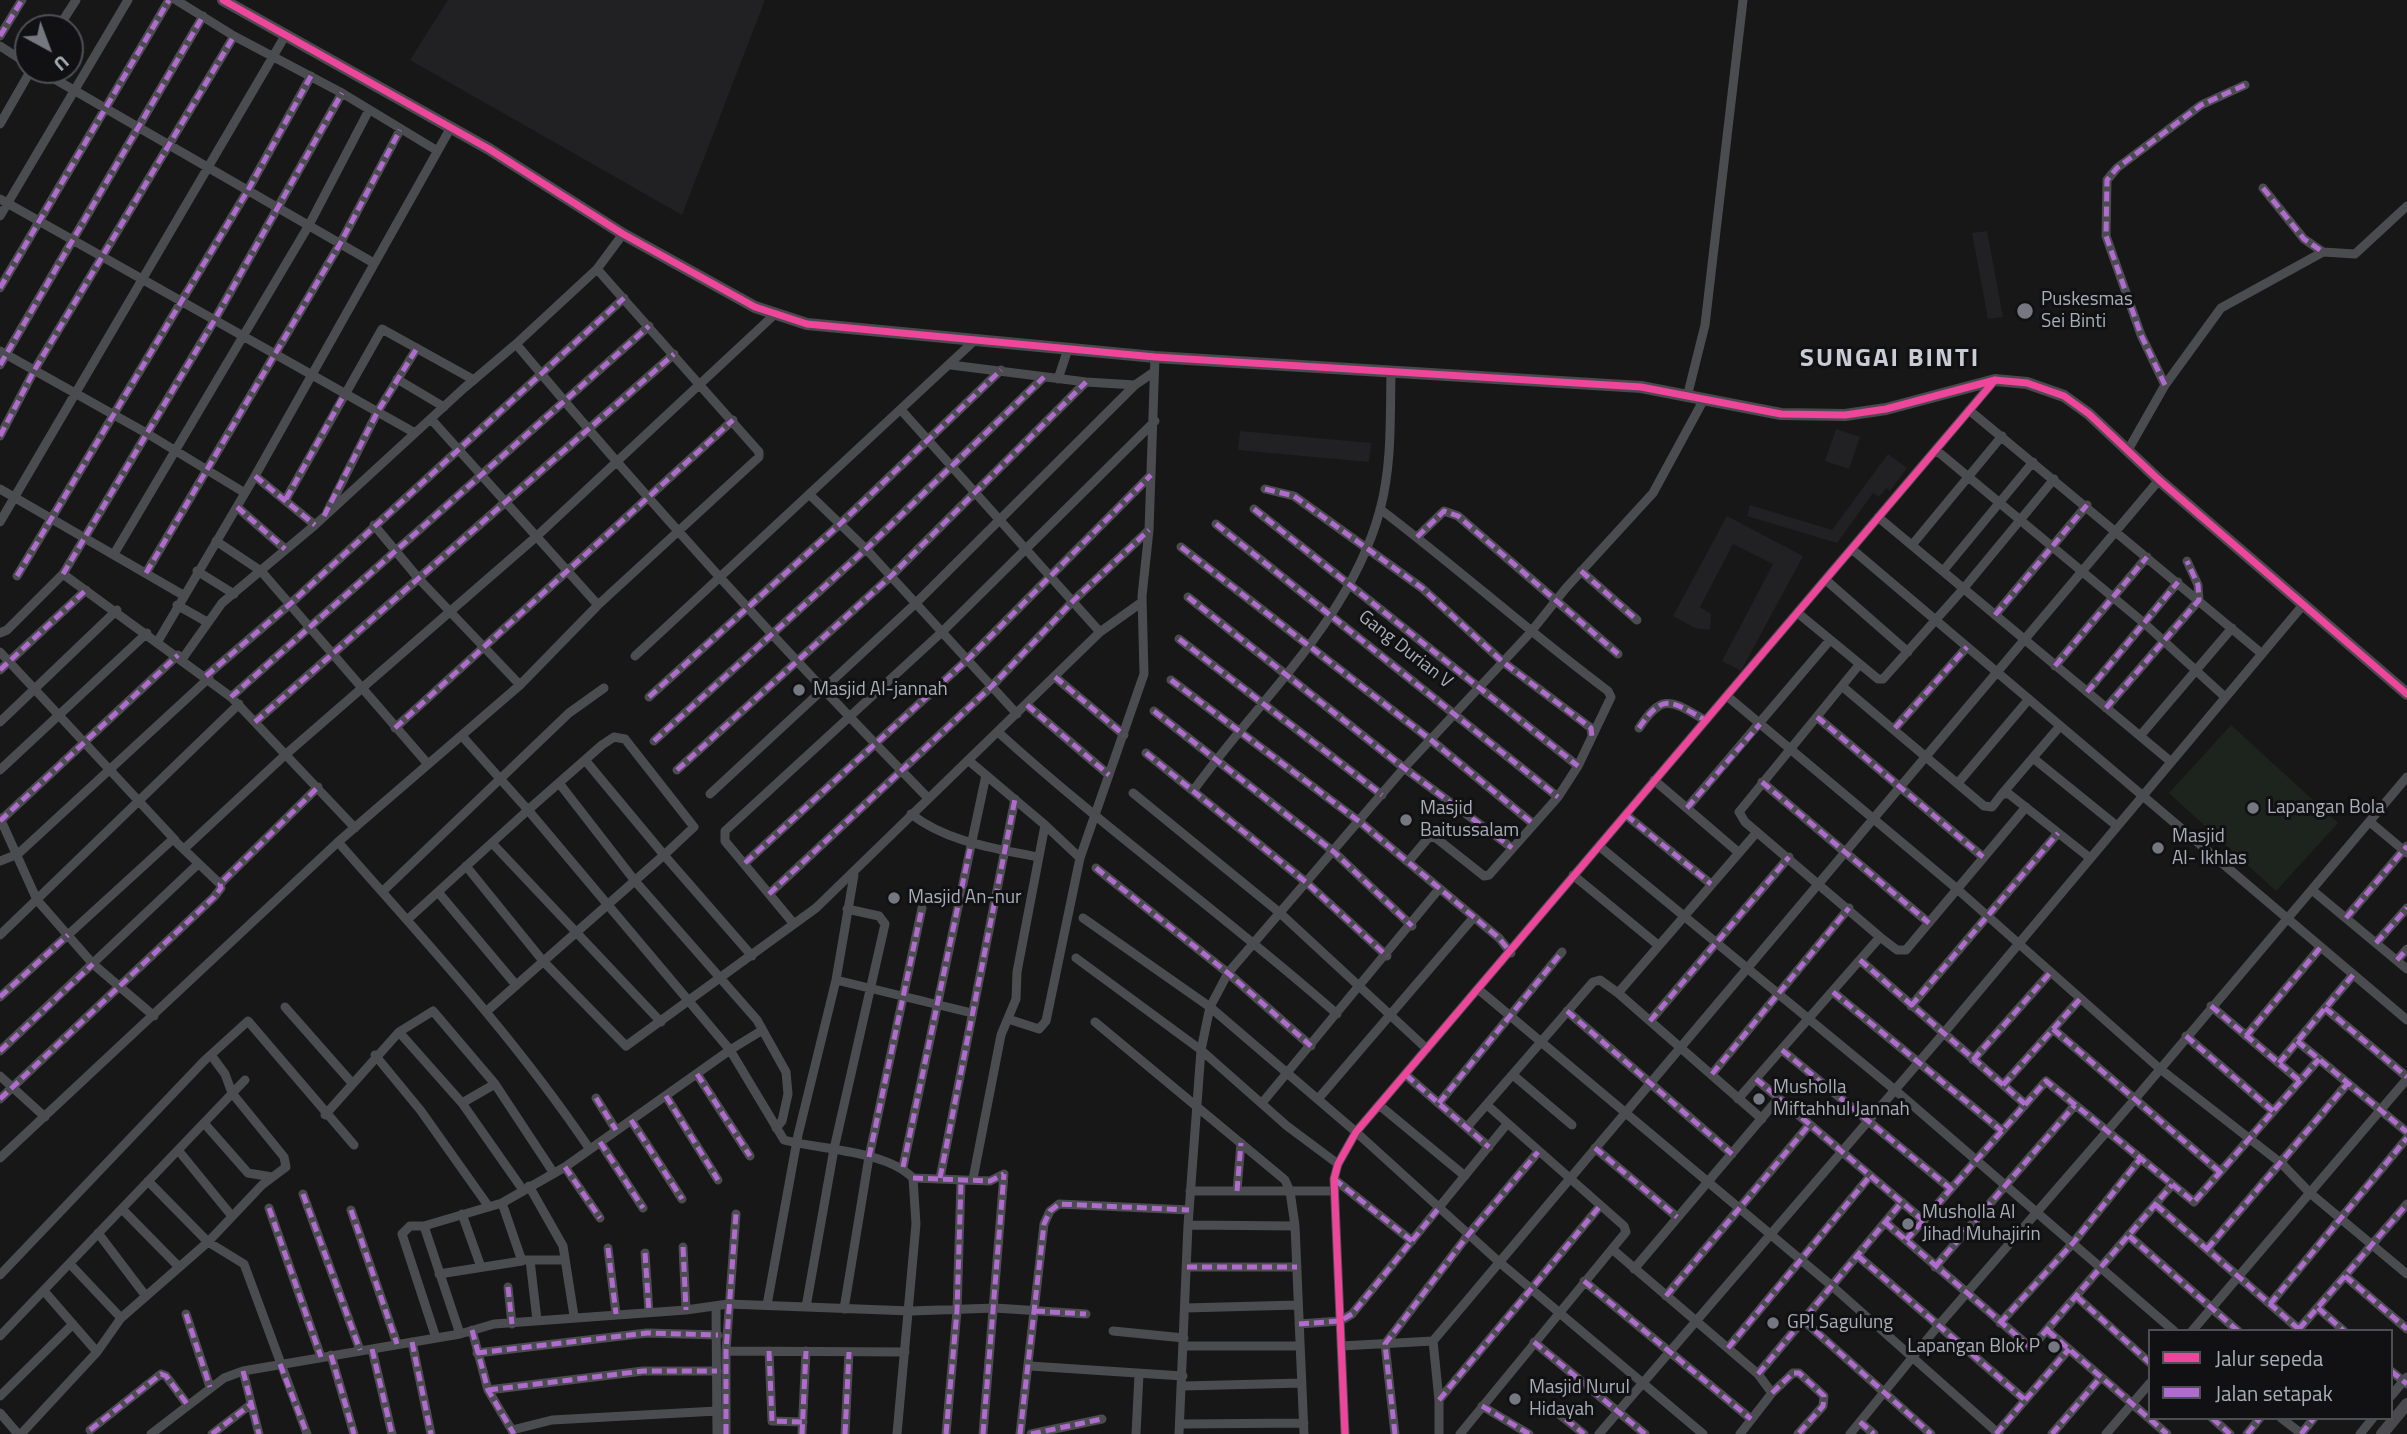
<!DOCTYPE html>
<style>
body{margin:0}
#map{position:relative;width:2407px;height:1434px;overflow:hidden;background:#171717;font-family:"Titillium Web",sans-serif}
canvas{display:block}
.legend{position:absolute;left:2148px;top:1329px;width:245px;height:91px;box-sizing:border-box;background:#111113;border:2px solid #4d4f55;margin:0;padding:9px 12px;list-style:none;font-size:21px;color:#a8adb8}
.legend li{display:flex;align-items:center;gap:14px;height:35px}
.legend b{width:35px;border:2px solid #4d4f55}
.north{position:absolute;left:14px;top:14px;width:70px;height:70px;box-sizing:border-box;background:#111113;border:2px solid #4d4f55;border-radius:50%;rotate:139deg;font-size:19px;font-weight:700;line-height:28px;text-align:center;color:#a8adb8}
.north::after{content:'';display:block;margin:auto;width:24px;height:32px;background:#757880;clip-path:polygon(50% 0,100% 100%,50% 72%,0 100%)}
</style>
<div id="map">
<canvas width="2407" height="1434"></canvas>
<ul class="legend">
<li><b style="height:9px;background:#ed469a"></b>Jalur sepeda</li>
<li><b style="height:9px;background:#b06ccc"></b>Jalan setapak</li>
</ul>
<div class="north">U</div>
</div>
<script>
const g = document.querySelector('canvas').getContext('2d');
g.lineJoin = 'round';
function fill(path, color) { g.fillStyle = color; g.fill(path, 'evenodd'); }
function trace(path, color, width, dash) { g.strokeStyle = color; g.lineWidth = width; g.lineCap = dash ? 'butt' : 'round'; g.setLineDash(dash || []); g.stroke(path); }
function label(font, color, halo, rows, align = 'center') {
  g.font = font + ' "Titillium Web",sans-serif'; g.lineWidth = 6; g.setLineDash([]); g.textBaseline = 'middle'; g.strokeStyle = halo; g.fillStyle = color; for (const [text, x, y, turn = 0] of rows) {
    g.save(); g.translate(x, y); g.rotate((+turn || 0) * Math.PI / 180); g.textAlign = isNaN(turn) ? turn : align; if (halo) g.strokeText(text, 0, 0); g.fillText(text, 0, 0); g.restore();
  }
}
const built = new Path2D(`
 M448 0H765L682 215 410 60Z
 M1987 231 2003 317 1988 319 1972 233Z
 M1836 429 1860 437 1849 469 1825 461Z
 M1240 431 1371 443 1369 462 1238 450Z
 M1888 454 1907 468 1890 491 1886 488 1879 497 1873 493 1837 543 1747 516 1750 505 1832 530Z
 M1727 516 1803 556 1741 671 1722 661 1773 564 1733 544 1700 607 1711 614 1710 630 1695 628 1673 616Z`);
const green = new Path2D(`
 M2231 725 2338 823 2276 891 2169 793Z`);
const street = new Path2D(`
 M176 0 234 36 342 93 436 150
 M58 28 76 0
 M0 36 22 0
 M0 46 28 64
 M39 70 372 262
 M0 124 31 70
 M2263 188 2304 239 2323 252
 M0 199 415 433
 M0 216 128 0
 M0 288 169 0
 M516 344C647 500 785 652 927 797
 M0 351 148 434 245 493
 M0 365 203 16
 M951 365 1086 382 1135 385
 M397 379 444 407
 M1058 379 1068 349
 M2165 385 2141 335 2106 236 2107 180 2117 168 2201 105 2245 85
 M1687 397 1705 325 1743 0
 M1969 410 2261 653
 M902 411 1100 632
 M431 419 598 605
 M0 436 35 369 234 36
 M1936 450 2144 623 2225 697
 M2128 450 2165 385 2221 308 2323 252 2355 254 2407 206
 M255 476 315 525
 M0 489 183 595
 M1265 489 1294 496 1422 588 1503 662 1591 728 1592 736
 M809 494 866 549 1017 714
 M286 499 382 329 474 380
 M237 507 285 549
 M1254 509 1578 766
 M1380 509C1458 568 1530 633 1608 691L1611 697 1578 766 1558 797 1489 875 1484 876 1436 838 1429 837 1408 862
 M327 512 378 411 417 348
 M1878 517 2170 761
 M0 522 285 36
 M1216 524 1558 797
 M374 525 419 579 520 685
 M1417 537 1444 511 1458 516 1618 654
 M216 541 261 571 427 763
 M1912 545 2002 436
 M1181 547 1431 740 1531 822H1535
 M1853 550 2407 1020
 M114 554 309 225 369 110
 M197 571 234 594
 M1581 571 1637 620
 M1943 571 2033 462
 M146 573 341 242 400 130
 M63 574 231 697 355 828
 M17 576 248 190 311 76
 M1827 581 1908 652
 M1188 597 1404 768 1512 848
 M177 605 207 622
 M1799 614 1878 679H1883L1964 588 2054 479
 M1995 615 2087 505
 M0 633 7 630 63 574 214 321 342 93
 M1179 639 1382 795
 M158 641 255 476 450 129
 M0 652 175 840
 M635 656 974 341
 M183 658 222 603 315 525 463 389 516 344 597 269 623 234
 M1859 665 1739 812 1745 822 1880 937 1897 950H1906L2026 807
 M2055 666 2147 557
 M0 670 86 590
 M206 676 290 604 624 298
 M1055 677 1124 735
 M1171 680 1360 822 1499 938 1511 953
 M1843 687 1984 806 1992 807 2002 794H2009L2090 858
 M2087 692 2178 582
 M1727 696 1956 888 2159 1068 2282 1164 2310 1193 2407 1274
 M231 697 649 326
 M649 697 840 524 1001 370
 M1027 705 1109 775
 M2106 708 2199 600 2198 585 2187 561
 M1154 711 1334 852 1412 926
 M1817 717 1983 857
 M0 722 117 610
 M255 722 674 354
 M395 728 733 420
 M1639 728C1663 692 1671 701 1705 720
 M1895 728 1967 647
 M998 732C1107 831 1227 917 1337 1014
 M2140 736 2232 628
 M654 741 866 549 1044 377
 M1146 753 1307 883 1387 956
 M2033 758 2117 826
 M968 760 1045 825 1017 972 1016 999 1001 1035 973 1179
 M0 770 147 633
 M677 770 890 577 1086 382
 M1654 780 1738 852
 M1762 782 1929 923
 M559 783 635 881 757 1020 786 1072 788 1094 782 1121 776 1128
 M1958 783 2029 699
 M1193 791C1258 700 1350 621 1380 510 1392 465 1390 419 1391 373
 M1133 793 1280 913 1427 1049
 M710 794 915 604 1135 385 1154 372
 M2002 794 2060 726
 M1687 808 1830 640
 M911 814C947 842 994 848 1037 857
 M1626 815 1711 884
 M0 818 37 900 93 964 154 1016
 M0 821 178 655
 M2370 822 2407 853
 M1045 825 1080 858
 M1757 832 1618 993 1762 1119
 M338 842C426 942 515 1038 589 1148
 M492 843 661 1022
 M1599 846 1895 1090 2174 1331
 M184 849 285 755 537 536 774 315
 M0 861 18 854 209 678
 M745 863 968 659 1151 475
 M466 866 543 961 626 1046 816 908 1100 632 1142 602
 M1096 868 1228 973 1311 1046
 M1573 875 1658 945
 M2312 890 2407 969
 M382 892 569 713 604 688
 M438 892 516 985
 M769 894 992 686 1073 601 1149 530
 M1083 918 1210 1007 1356 1132 1498 1261 1703 1434
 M2346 918 2407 846
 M407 920 528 810 462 736
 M794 924 725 841V831L943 631 1155 421
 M0 935 239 704
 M2376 943 2407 908
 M752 956 664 855 694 827 625 739 614 737 602 745 528 810 730 1050 761 1031
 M1076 958 1201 1050 1287 1126 1338 1164
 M1860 960 2025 1104
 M2397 960 2407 949
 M836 980 972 1013
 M1478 989 1832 1286 1999 1434
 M1833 992 2002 1131
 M0 997 173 839 220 884
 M1911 1006 2058 833
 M2211 1006 2300 1081
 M285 1007 352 1083
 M2325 1008 2407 1077
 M487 1011 664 855 585 760
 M1567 1011 1732 1154
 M1008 1019 1039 1029 1046 1021 1080 858 1144 674 1142 596 1149 530 1155 357
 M1650 1021 1789 857
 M1095 1022 1285 1180 1290 1191 1295 1226 1304 1434
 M2053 1029 2220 1172
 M399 1032 462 1103 523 1190
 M2186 1036 2273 1111
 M2246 1036 2320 948
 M2297 1041 2407 1132
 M1782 1050 1951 1189
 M0 1051 198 864
 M375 1055 421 1111 489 1207
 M1973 1060 2050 973
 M2279 1063 2353 975
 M697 1074 750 1156
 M1712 1074 1849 908
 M1406 1075 1489 1147
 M1513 1075 1572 1125
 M0 1076 45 1117
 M1756 1079 1924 1221
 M2003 1085 2080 999
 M666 1096 718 1180
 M596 1098 616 1130
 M0 1099 214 897 221 888 220 884 318 787
 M1318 1099 1474 917
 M1738 1099 1880 937
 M462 1103 495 1084
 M1262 1103 1439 889
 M1439 1103 1562 952
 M1379 1105 1465 1176
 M325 1115 399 1032 433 1011 495 1084 553 1172
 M631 1120 682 1199
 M204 1123 248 1173 272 1177
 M1467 1127 1593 982 1600 980 1618 993
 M600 1142 643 1208
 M1595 1148 1677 1217
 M178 1150 231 1215
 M0 1158 338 842 520 685 598 605 759 457V452L597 269
 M565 1167 600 1218
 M903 1167 986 775
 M913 1178 990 1181 1004 1174
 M940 1178 1015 799
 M1334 1179 1412 1241
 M148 1181 208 1242 244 1264 307 1434
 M529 1186 563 1246 574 1316
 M1190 1191H1335
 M1237 1191 1241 1143
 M303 1194 360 1350
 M2156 1205 2301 1331
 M269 1208 321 1357
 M122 1209 179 1267
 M351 1210 397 1344
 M462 1214 481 1267
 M1885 1222 2031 1348 2172 1185
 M1188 1225 1295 1226
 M424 1226H410L402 1234 436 1338
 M98 1233 145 1295
 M2129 1236 2238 1331
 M1906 1240 2046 1081 2194 1202 2319 1059
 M683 1247 686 1310
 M608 1248 616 1314
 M1612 1249 1758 1374 1772 1393
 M2207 1249 2348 1083
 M645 1253 649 1312
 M1858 1256 2024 1399
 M525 1260H565
 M530 1260 537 1320
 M1187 1267H1297
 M1935 1267 2075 1105
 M1634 1269 1778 1099
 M439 1274 522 1261 502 1203
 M0 1275 204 1061 248 1021 354 1145
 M2345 1276 2407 1329
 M1584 1281 1751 1419
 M508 1287 512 1324
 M44 1291 97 1352
 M1666 1296 1809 1125
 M2077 1297 2150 1363
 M2270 1304 2407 1138
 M767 1305 798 1135 836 980 854 875
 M716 1306 717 1434
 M806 1307 834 1149 885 924 879 916 847 909
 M1185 1308 1298 1305
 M2318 1308 2344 1331
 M844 1309 869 1157 922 908
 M186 1314 210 1387
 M121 1318 208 1242 262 1185 286 1167 284 1157 232 1093 225 1074 211 1055
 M1804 1321 1931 1434
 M2000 1323 2073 1243 2141 1158
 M1299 1324 1340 1321 1352 1314 1507 1124
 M2299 1329 2407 1204
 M472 1330 488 1390 513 1432
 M1113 1331 1184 1338
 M2048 1331 2167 1434
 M2192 1331 2407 1079
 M460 1334 424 1226 502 1203 565 1167 730 1050 784 1140C821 1150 885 1150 913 1178L916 1224 897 1434
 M0 1336 245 1080
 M1433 1341 1439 1400V1434
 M412 1342 431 1434
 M1534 1342 1645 1434
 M1184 1346H1300
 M1341 1346 1433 1341 2159 480
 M1728 1348 1870 1176
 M372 1349 392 1434
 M726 1351 905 1352
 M769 1351 772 1421 803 1422
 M477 1353 647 1333 718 1335
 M331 1355 354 1434
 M1030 1366 1183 1376
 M243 1371 259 1434
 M2391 1371 2407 1384
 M1758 1374 1902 1202
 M1183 1386 1302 1383
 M488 1390 643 1371H717
 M0 1396 73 1324
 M2391 1396 2407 1377
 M1439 1400 1600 1206
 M1482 1406 1529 1434
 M1554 1410 1584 1434
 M0 1413 18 1434
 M2212 1418 2230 1434
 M2281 1418 2302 1434
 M1860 1422 1874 1434
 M1180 1424 1304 1423
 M90 1430 161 1374 166 1376 187 1404
 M512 1430 552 1420 717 1411
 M21 1434 97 1352 121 1318 70 1264
 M151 1434 224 1378 243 1371 460 1334 494 1324 686 1310 728 1304 911 1311 995 1308 1086 1314
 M212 1434 250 1405
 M726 1434V1351L736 1214
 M802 1434 806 1351
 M845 1434 849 1352
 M946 1434 957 1311 961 1181
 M983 1434 1004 1174
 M1020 1434 1044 1224 1050 1211 1059 1204 1189 1210
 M1031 1434 1102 1419
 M1136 1434 1139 1374
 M1179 1434 1188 1225 1201 1050 1210 1007 1228 973 1404 768 1530 633 1566 588 1653 493 1703 401
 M1345 1434 1334 1179 1338 1164 1356 1132 1994 381
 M1395 1434 1385 1344 1468 1235 1538 1152
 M1460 1434 1626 1232 1624 1226 1487 1105
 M1599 1434 1943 1034 2303 605
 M1740 1434 1772 1393 1793 1373H1799L1824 1396 1823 1406 1798 1434
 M1850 1434 1938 1326 2135 1099 2407 777
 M1996 1434 2069 1349
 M2052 1434 2101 1377
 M2106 1434 2150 1383
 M2247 1434 2260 1418
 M2301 1434 2314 1418
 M2360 1434 2373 1418`);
const secondary = new Path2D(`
 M223 0 489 149 623 234 755 307 807 324 1155 357 1641 387 1781 414 1845 415 1886 409 1995 380 2027 383 2064 396 2089 414 2159 480 2407 694
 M2382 1434 2407 1404`);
const quiet = new Path2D(`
 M0 36 22 0
 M2263 188 2304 239 2323 252
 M0 288 169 0
 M0 365 203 16
 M2165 385 2141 335 2106 236 2107 180 2117 168 2201 105 2245 85
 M0 436 35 369 234 36
 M255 476 315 525
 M1265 489 1294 496 1422 588 1503 662 1591 728 1592 737
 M286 499 344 395
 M237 507 285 549
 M1254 509 1578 766
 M324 516 378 411 417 348
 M1216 524 1558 797
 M1417 537 1444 511 1458 516 1618 654
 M1181 547 1431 740 1531 822H1535
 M1581 571 1637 620
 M146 573 341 242 400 130
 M63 574 214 321 342 93
 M17 576 248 190 311 76
 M1188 597 1404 768 1512 848
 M1995 615 2087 505
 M1179 639 1382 795
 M2055 666 2147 557
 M0 670 86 590
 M206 676 290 604 624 298
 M1055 677 1124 735
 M1171 680 1360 822 1499 938 1511 953
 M2087 692 2178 582
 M231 697 649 326
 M649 697 840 524 1001 370
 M1027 705 1109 775
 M2106 708 2199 600 2198 585 2187 561
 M1154 711 1334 852 1412 926
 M1817 717 1983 857
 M255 722 674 354
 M395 728 733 420
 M1639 728C1663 692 1671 701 1705 720
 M1895 728 1967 647
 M654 741 866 549 1044 377
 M1146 753 1307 883 1387 956
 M677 770 890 577 1086 382
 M1762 782 1929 923
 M1687 808 1760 724
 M1626 815 1711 884
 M0 821 178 655
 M745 863 968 659 1151 475
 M1096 868 1228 973 1311 1046
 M769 894 992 686 1073 601 1149 530
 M2346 918 2407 846
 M2376 943 2407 908
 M1860 960 2025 1104
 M2397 960 2407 949
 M1833 992 2002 1131
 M0 997 68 935
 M1911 1006 2058 833
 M2211 1006 2300 1081
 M2325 1008 2407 1077
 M1567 1011 1732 1154
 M1650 1021 1789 857
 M2053 1029 2220 1172
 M2186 1036 2273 1111
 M2246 1036 2320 948
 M2297 1041 2407 1132
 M1782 1050 1951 1189
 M0 1051 93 964
 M1973 1060 2050 973
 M2279 1063 2353 975
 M697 1074 750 1156
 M1712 1074 1849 908
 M1406 1075 1489 1147
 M1756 1079 1924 1221
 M2003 1085 2080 999
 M666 1096 718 1180
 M596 1098 616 1130
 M0 1099 214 897 221 888 220 884 318 787
 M1439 1103 1562 952
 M631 1120 682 1199
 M600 1142 643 1208
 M1595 1148 1677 1217
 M869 1157 922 908
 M565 1167 600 1218
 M903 1167 971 844
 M913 1178 990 1181 1004 1174
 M940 1178 1015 799
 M1334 1179 1412 1241
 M1237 1191 1241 1143
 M303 1194 360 1350
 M2156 1205 2301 1331
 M269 1208 321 1357
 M351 1210 397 1344
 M1885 1222 2031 1348 2172 1185
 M2129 1236 2238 1331
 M1906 1240 2046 1081 2194 1202 2319 1059
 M683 1247 686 1310
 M608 1248 616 1314
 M2207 1249 2348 1083
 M645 1253 649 1312
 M1858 1256 2024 1399
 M1187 1267H1297
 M1935 1267 2075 1105
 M2345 1276 2407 1329
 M1584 1281 1751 1419
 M508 1287 512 1324
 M1666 1296 1809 1125
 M2077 1297 2150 1363
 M2270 1304 2407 1138
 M2318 1308 2344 1331
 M1035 1311 1086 1314
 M186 1314 210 1387
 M1804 1321 1931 1434
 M2000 1323 2073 1243 2141 1158
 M1299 1324 1340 1321 1352 1314 1438 1209
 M2299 1329 2407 1204
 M472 1330 488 1390 514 1434
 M2048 1331 2167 1434
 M412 1342 431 1434
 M1534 1342 1645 1434
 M1728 1348 1870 1176
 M372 1349 392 1434
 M769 1351 772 1421 803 1422
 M477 1353 647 1333 718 1335
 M331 1355 354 1434
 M280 1364 307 1434
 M243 1371 259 1434
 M2391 1371 2407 1384
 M1758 1374 1902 1202
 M488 1390 643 1371H717
 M1772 1393 1793 1373H1799L1824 1396 1823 1406 1798 1434
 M1439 1400 1600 1206
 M1482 1406 1529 1434
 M1554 1410 1584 1434
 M2212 1418 2230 1434
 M1860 1422 1874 1434
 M90 1430 161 1374 166 1376 187 1404
 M212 1434 250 1405
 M726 1434V1351L736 1214
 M802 1434 806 1351
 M845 1434 849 1352
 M946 1434 957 1311 961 1181
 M983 1434 1004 1174
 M1020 1434 1044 1224 1050 1211 1059 1204 1189 1210
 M1031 1434 1102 1419
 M1395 1434 1385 1344 1468 1235 1538 1152
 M1996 1434 2069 1349
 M2052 1434 2101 1377
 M2247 1434 2260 1418
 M2301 1434 2314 1418`);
const cycleway = new Path2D(`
 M223 0 489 149 623 234 755 307 807 324 1155 357 1641 387 1781 414 1845 415 1886 409 1995 380 2027 383 2064 396 2089 414 2159 480 2407 694
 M1345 1434 1334 1179 1338 1164 1356 1132 1995 380`);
const markers = [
 [2025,311,9,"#757880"],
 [799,690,7,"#757880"],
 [2253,808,7,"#757880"],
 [1406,820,7,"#757880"],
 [2158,848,7,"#757880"],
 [894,898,7,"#757880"],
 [1759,1099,7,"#757880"],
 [1908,1224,7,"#757880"],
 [1773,1323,7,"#757880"],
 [2054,1347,7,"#757880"],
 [1515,1399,7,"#757880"]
];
const poiNames = [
 ["Puskesmas",2041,300],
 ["Sei Binti",2041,322],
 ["Masjid Al-jannah",813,690],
 ["Lapangan Bola",2267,808],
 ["Masjid",1420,809],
 ["Baitussalam",1420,831],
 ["Masjid",2172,837],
 ["Al- Ikhlas",2172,859],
 ["Masjid An-nur",908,898],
 ["Musholla",1773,1088],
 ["Miftahhul Jannah",1773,1110],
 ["Musholla Al",1922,1213],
 ["Jihad Muhajirin",1922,1235],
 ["GPI Sagulung",1787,1323],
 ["Lapangan Blok P",2040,1347,"right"],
 ["Masjid Nurul",1529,1388],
 ["Hidayah",1529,1410]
];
const streetNames = [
 ["Gang Durian V",1405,650,38]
];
const districtNames = [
 ["SUNGAI BINTI",1890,360]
];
fill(built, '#212123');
fill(green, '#1d241e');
trace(street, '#4b4c50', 9);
trace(secondary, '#4a4a4e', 12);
trace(quiet, '#b06ccc', 5, [10, 5]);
trace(cycleway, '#ed469a', 7);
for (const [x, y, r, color] of markers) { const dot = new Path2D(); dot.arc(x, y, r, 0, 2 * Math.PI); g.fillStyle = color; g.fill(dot); trace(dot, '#111113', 2.5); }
label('19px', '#a8adb8', '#111113', poiNames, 'left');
label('19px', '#a8adb8', '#111113', streetNames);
g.letterSpacing = '2px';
label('bold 26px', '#c9ccd4', '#111113', districtNames);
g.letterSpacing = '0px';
</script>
